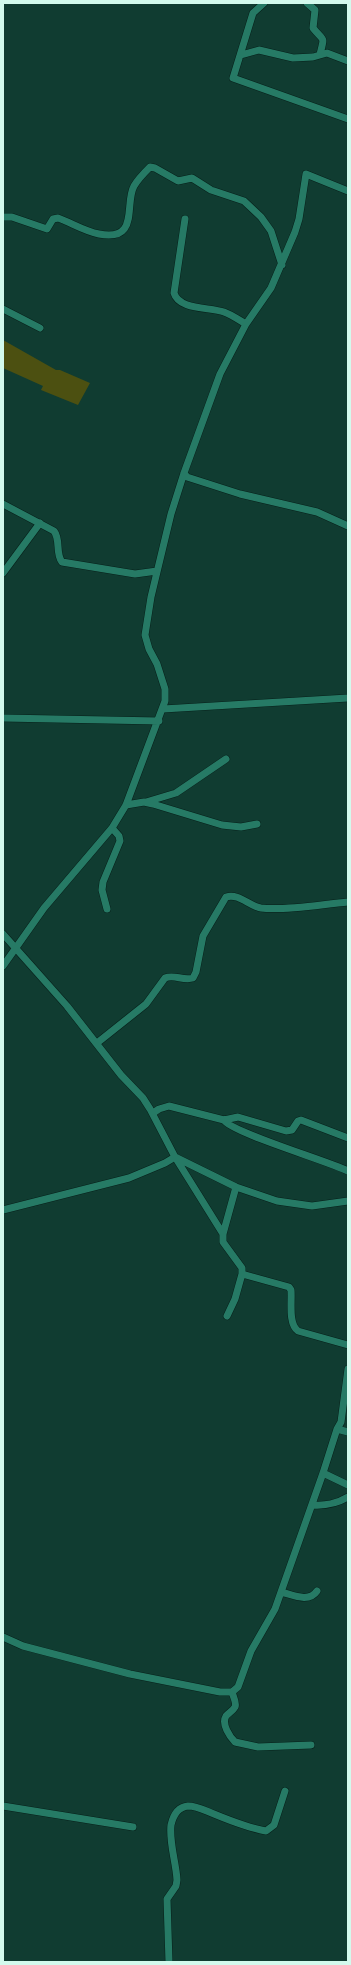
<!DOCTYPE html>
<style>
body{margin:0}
#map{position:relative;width:351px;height:1965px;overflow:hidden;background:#103c31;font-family:Lato,sans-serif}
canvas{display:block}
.frame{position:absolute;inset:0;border:4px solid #d3faed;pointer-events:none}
</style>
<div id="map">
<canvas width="351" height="1965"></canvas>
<div class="frame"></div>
</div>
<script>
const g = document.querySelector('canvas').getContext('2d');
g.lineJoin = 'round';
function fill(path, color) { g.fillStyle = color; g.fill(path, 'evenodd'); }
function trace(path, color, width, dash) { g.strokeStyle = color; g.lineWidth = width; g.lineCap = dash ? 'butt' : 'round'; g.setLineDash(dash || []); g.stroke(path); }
const green = new Path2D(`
 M3 340 56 370H60L90 383 78 405 41 390 43 386 3 368Z`);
const street = new Path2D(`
 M264 3 253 13 233 78 348 119
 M307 3 315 10 313 28C324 42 325 35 320 54
 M241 55 259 50 293 58 313 57 327 53 348 61
 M3 217H12L47 229 53 219 58 218C72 223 84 231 99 234 140 242 124 204 134 186 138 179 145 172 150 167L155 168 178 181 192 178 211 190 244 201 261 217 271 231 282 265
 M185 219 174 293C179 310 209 307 224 312 232 315 239 320 246 324
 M3 309 40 328
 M184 473 187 477 240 494 317 512 348 526
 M3 504 54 531C61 540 55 553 62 562L135 574 157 571
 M3 573 40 523
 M163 709 348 698
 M3 718 159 721
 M146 802 176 793 226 759
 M126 805 144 802 153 804 222 825 241 827 257 824
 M107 909 102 890 103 882 120 841 119 836 112 828
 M3 934 67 1006 121 1075 143 1098 150 1109 175 1157 236 1187 277 1201 312 1206 348 1201
 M3 966 44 908 112 828 126 805 165 701V689L157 664 149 649 145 635 151 597 171 514 184 473 220 374 246 324 271 288 295 232 299 219 306 174 348 191
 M97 1043 146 1004 165 978C174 974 183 981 193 978L196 972 203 936 226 897C239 893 249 906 261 908 285 911 323 904 348 902
 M153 1113 159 1109 169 1106 224 1120 238 1117 286 1131 292 1130 298 1121 301 1120 348 1138
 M224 1120C230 1132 328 1161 348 1171
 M3 1210 129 1178 165 1163 175 1157 223 1234
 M242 1274 289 1287 291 1290C292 1301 288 1324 298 1331L348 1345
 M227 1316 235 1299 242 1274V1268L223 1242V1234L236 1187
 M337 1429 348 1432
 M323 1473 348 1485
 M312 1505C326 1506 336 1504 348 1497
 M281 1592C293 1595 309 1603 317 1591
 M3 1637 23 1646 130 1674 220 1692H232L238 1687 251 1651 275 1609 323 1473 337 1429 341 1422 348 1369
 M232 1692C233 1696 237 1703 235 1707 233 1711 228 1713 226 1716 221 1724 230 1737 235 1742L258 1747 311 1745
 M3 1806 133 1827
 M169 1962 167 1899 176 1886 177 1880C176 1862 169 1843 171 1825 173 1816 178 1807 188 1806 197 1806 206 1811 214 1814 231 1821 249 1828 266 1831L274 1825 285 1791`);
fill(green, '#4c5011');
trace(street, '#07201a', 8);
trace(street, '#267a65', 7);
</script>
